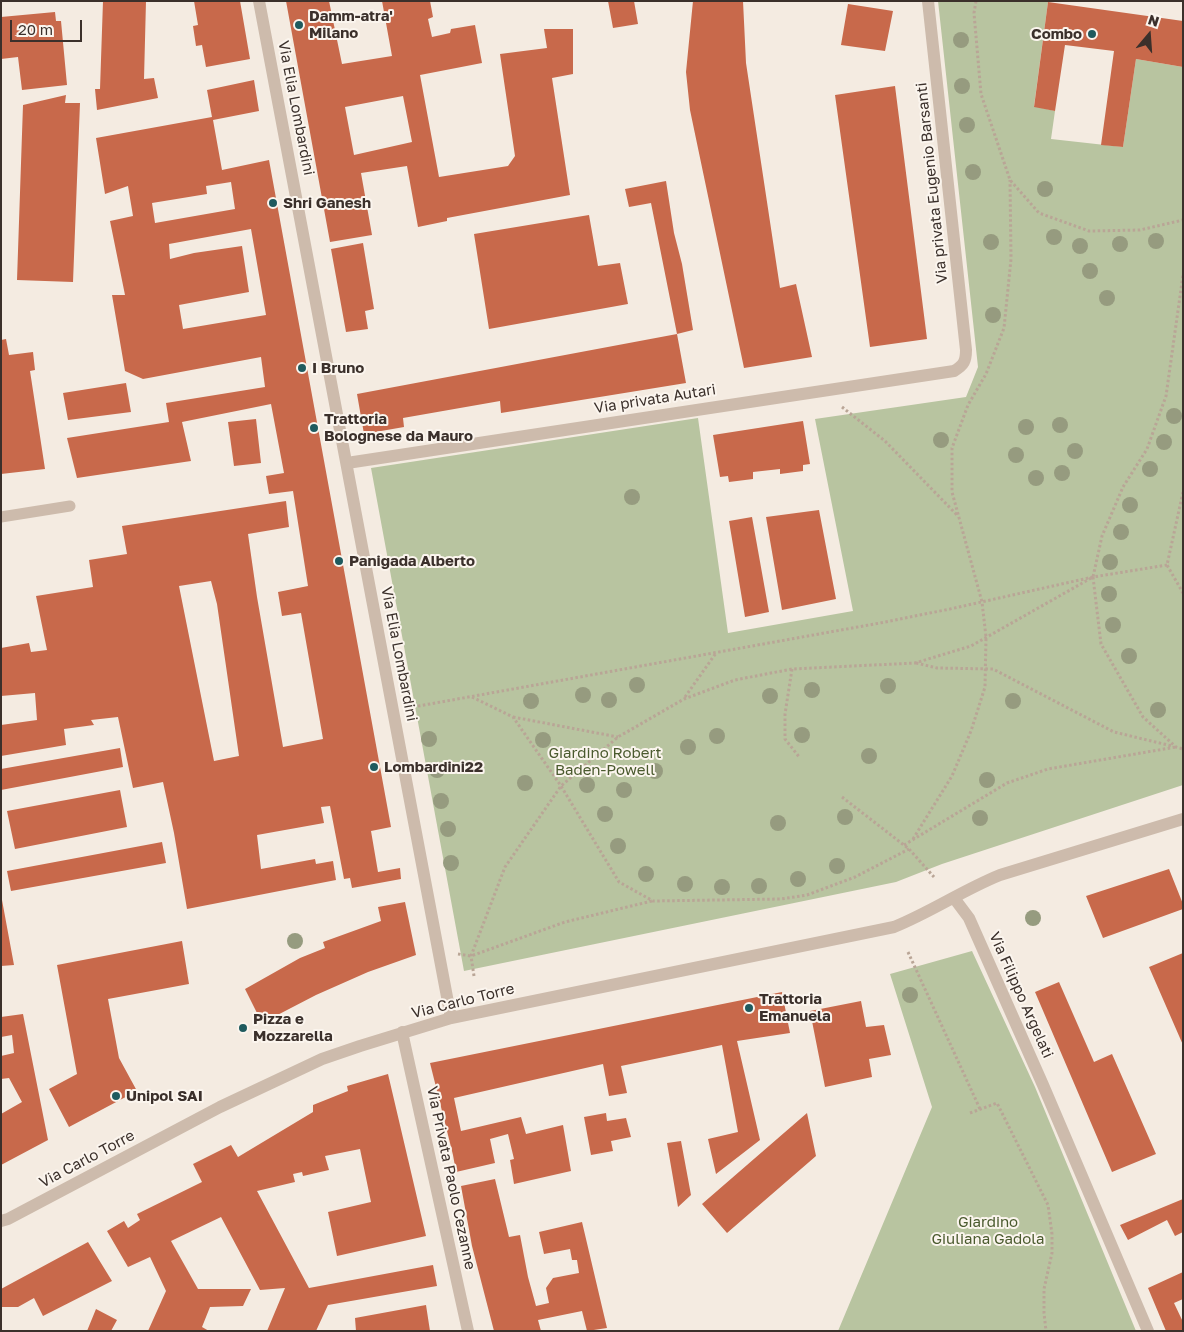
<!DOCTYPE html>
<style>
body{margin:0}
#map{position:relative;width:1184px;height:1332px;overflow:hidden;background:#f4ebe1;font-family:"Golos Text",sans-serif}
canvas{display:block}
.frame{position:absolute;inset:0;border:2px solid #3b302b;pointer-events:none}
.north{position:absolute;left:1124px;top:10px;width:50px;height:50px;-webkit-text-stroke:4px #fbf5ee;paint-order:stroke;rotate:18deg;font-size:14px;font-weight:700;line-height:20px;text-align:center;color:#3b302b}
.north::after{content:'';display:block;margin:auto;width:18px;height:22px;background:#3b302b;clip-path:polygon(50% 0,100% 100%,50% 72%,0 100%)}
.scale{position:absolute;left:10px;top:20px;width:72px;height:22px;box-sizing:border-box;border:2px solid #3b302b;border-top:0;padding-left:6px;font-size:15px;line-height:18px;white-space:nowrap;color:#3b302b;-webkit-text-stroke:4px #fbf5ee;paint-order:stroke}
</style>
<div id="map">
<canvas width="1184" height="1332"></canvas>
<div class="frame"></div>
<div class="north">N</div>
<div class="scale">20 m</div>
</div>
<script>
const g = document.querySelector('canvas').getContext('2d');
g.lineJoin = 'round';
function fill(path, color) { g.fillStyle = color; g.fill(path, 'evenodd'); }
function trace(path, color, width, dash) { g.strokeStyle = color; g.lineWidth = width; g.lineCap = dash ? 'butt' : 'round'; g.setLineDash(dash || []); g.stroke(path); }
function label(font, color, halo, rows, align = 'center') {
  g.font = font + ' "Golos Text",sans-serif'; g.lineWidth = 4; g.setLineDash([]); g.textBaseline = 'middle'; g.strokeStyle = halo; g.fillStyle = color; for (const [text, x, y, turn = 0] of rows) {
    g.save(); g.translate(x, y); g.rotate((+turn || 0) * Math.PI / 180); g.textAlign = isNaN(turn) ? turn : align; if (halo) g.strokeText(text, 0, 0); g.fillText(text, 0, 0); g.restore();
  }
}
const green = new Path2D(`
 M938 1 1048 2 1034 106 1055 111 1051 139 1123 147 1136 59 1183 67V785L942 864 896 882 464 971 371 468 698 418 728 633 853 611 815 419 966 397 978 367Z
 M972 951 1035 1087 1136 1331H838L932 1107 890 974Z`);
const building = new Path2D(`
 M103 1H146L144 79 154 78 158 98 97 110 95 89H100Z
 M194 1H240L250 59 206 67 202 45 196 46 193 26 198 25Z
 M286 1H329L342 64 392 56 382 1H430L433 17 428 19 432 37 450 33 451 29 475 25 482 63 420 75 439 177 508 166 515 156 500 54 547 48 544 29H573V74L552 78 570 195 447 218V221L418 227 407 166 361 173 372 235 330 242ZM403 96 412 142 354 155 345 107Z
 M608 1H634L638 24 613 28Z
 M693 1H743L746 63 780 288 796 284 812 357 744 368 690 110 686 72Z
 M1048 2 1183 21V67L1136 59 1123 147 1101 145 1114 51 1065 45 1055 111 1034 107Z
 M848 4 893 11 885 51 841 45Z
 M55 12 56 21H61L67 85 22 90 18 57 1 59V17Z
 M254 80 259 111 213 120 222 170 269 160 391 827 371 831 378 872 400 868 401 879 352 888 350 878 344 879 330 806 321 807 324 823 257 835 261 869 315 859 316 864 333 861 336 880 187 909 174 833 163 782 133 788 118 717 91 720 94 725 64 729 66 745 1 756V725L37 720 35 693 1 696V648L29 643 31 652 47 650 36 596 93 587 89 560 127 554 122 526 286 501 289 527 248 534 257 597 283 747 323 739 301 613 282 616 278 592 308 586 293 491 269 494 266 476 284 473 271 404 182 422 191 461 77 478 67 438 169 422 166 403 265 387 261 357 143 379 125 371 112 295H125L110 221 133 216 128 186 105 194 96 138 212 117 207 90ZM231 182 235 209 155 223 152 203 207 194 206 186ZM251 229 266 315 183 329 179 305 249 292 242 246 194 253 170 259 169 244ZM211 581 217 604 239 756 214 761 179 586Z
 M895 86 927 339 870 347 835 95Z
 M66 95 65 103H80L73 282 17 280 23 105Z
 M666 181 674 233 682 264 693 330 677 334 686 383 501 413 500 401 403 418 404 427 364 434 357 394 677 334 651 203 629 207 625 189Z
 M589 215 598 266 620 263 628 304 489 329 474 234Z
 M363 243 374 309 365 311 368 329 346 332 331 249Z
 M6 339 9 355 33 352 35 370 30 371 45 469 1 474V340Z
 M126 383 131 412 68 420 63 393Z
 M256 419 261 463 234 466 228 422Z
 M803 421 810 464 803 465V471L780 474V469L753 472V479L729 482 728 476 720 477 713 435Z
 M819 510 836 599 782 610 766 517Z
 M752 517 769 612 745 617 729 521Z
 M120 748 123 767 1 790V769Z
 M120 790 127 827 15 849 7 811Z
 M162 842 166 863 11 891 7 871Z
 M1169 869 1183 904V909L1103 938 1086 896Z
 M1 900H2L14 965 1 966Z
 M405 902 416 955 368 972 316 995 262 1023 245 989 300 958 325 948 323 942 381 921 378 907Z
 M182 941 189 984 108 999 119 1058 137 1091 69 1127 49 1089 77 1074 57 965Z
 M1183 953V1045L1149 967Z
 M1059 982 1094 1062 1112 1054 1156 1154 1112 1172 1035 992Z
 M782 992 790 1033 737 1041 760 1140 716 1174 708 1139 738 1132 722 1045 621 1066 627 1093 609 1096 603 1064 454 1098 461 1131 521 1117 526 1134 563 1125 571 1171 514 1184 510 1160 514 1159 508 1134 490 1139 495 1163 456 1172 453 1155 430 1063Z
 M861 1001 866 1027 884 1025 891 1055 869 1059 872 1077 825 1087 810 1011Z
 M23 1014 48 1140 1 1165V1114L22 1102 9 1078 1 1079V1056L14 1053 12 1035 1 1037V1017Z
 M388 1074 426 1236 337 1256 328 1212 371 1202 360 1149 325 1156 329 1170 303 1176 302 1172 293 1174 295 1182 257 1191 309 1288 433 1265 437 1286 328 1305 316 1331H267L285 1288 260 1290 221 1217 171 1241 198 1289H251L243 1306 210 1307 202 1327 209 1331H148L166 1291 150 1257 128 1267 107 1231 124 1221 128 1228 140 1220 137 1214 202 1182 193 1164 231 1145 238 1157 313 1112V1105L348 1091 347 1086Z
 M606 1113 607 1121 626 1118 631 1137 611 1141 613 1151 591 1155 584 1117Z
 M807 1113 816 1156 727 1233 702 1204Z
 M681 1141 691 1195 678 1207 667 1143Z
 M495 1179 509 1237 520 1235 528 1277 536 1306 549 1303 546 1288 553 1278 579 1273 577 1260H572L570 1249 544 1254 539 1232 582 1222 607 1328 587 1331 582 1311 538 1320 541 1331H494L472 1246 461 1186Z
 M1183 1199V1232L1175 1236 1167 1220 1128 1240 1120 1225Z
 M88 1242 112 1281 43 1316 34 1298 18 1307H1V1289Z
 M1183 1272V1299L1174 1303 1183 1322V1331H1166L1148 1288Z
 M426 1305 430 1331H356L355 1318Z
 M96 1309 117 1320 111 1331H87Z`);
const path = new Path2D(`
 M976 1 974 13 981 94 1010 180 1039 213 1089 231 1140 230 1183 220
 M842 407 885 441 958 516
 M1183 492 1167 565 1183 593
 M1093 577 1101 644 1143 717 1176 747 1183 749
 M916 663 937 668 993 669 1114 732 1172 746
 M792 669 785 714V739L800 758
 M472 697 513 717 561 786 619 882 653 901 781 899 807 895 855 877 909 849
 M685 697 716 653
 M413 707 880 623 950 609 1093 577 1167 565
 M513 717 618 737
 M842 797 909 849 934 877
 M913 839 952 776 971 731 985 687 986 637 982 602 952 492V448L968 405 986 374 1004 328 1011 259 1010 180
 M904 845 1007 783 1048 769 1176 747
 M908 952 980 1109
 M458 954 471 956 565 922 652 901
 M474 976 471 956 505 867 561 786 618 737 684 699 735 680 792 669 915 663 971 646 1093 577 1102 536 1123 487 1147 449 1166 396 1183 275
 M970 1113 997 1103 1048 1205 1052 1234V1253L1044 1289V1313L1046 1331`);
const service = new Path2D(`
 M1 517 70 506`);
const minor = new Path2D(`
 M259 1 451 1018
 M347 463 954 371C964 365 966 361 966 350L928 1
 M954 898 969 918 1043 1085 1148 1331
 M402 1032 468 1331
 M1 1221 8 1219 220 1107 322 1059 360 1046 451 1018 894 927C931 912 963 890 1000 875L1183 819`);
const trees = [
 [961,40],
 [962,86],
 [967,125],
 [973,172],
 [1045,189],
 [1054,237],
 [1156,241],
 [991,242],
 [1120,244],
 [1080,246],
 [1090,271],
 [1107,298],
 [993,315],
 [1174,416],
 [1060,425],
 [1026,427],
 [941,440],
 [1164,442],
 [1075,451],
 [1016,455],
 [1150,469],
 [1062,473],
 [1036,478],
 [632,497],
 [1130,505],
 [1121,532],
 [1110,562],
 [1109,594],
 [1113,625],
 [1129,656],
 [637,685],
 [888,686],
 [812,690],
 [583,695],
 [770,696],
 [609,700],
 [531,701],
 [1013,701],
 [1158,710],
 [802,735],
 [717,736],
 [429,739],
 [543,740],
 [688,747],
 [869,756],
 [437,770],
 [655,771],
 [987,780],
 [525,783],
 [587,785],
 [624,790],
 [441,801],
 [605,814],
 [845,817],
 [980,818],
 [778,823],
 [448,829],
 [618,846],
 [451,863],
 [837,866],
 [646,874],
 [798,879],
 [685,884],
 [759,886],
 [722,887],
 [1033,918],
 [295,941],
 [910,995]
];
const markers = [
 [299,25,5,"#1f5a5e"],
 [1092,34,5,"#1f5a5e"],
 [273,203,5,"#1f5a5e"],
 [302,368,5,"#1f5a5e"],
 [314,428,5,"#1f5a5e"],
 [339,561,5,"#1f5a5e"],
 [374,767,5,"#1f5a5e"],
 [749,1008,5,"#1f5a5e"],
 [243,1028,5,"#1f5a5e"],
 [116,1096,5,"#1f5a5e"]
];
const poiNames = [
 ["Damm-atra'",309,16],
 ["Milano",309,33],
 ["Combo",1082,34,"right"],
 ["Shri Ganesh",283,203],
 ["I Bruno",312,368],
 ["Trattoria",324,419],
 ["Bolognese da Mauro",324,436],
 ["Panigada Alberto",349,561],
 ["Lombardini22",384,767],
 ["Trattoria",759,999],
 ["Emanuela",759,1016],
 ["Pizza e",253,1019],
 ["Mozzarella",253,1036],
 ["Unipol SAI",126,1096]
];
const streetNames = [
 ["Via Elia Lombardini",296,108,79],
 ["Via privata Eugenio Barsanti",932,183,-96],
 ["Via privata Autari",655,399,-9],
 ["Via Elia Lombardini",399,654,79],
 ["Via Filippo Argelati",1021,995,66],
 ["Via Carlo Torre",463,1001,-14],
 ["Via Carlo Torre",87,1159,-28],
 ["Via Privata Paolo Cezanne",451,1178,78]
];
const parkNames = [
 ["Giardino Robert",605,753],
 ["Baden-Powell",605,770],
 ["Giardino",988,1222],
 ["Giuliana Gadola",988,1239]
];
fill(green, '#b8c4a0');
fill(building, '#c8694b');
trace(path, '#b9a596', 3, [2.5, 2.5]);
trace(service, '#cdbbac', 11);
trace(minor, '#cdbbac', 12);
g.fillStyle = '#969b7f';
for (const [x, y] of trees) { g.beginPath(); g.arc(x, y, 8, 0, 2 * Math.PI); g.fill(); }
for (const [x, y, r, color] of markers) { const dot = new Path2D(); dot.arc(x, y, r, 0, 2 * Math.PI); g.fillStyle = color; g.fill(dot); trace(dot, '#fbf5ee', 2); }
label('bold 15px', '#3b302b', '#fbf5ee', poiNames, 'left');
label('15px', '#3b302b', '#fbf5ee', streetNames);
label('15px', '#4a5a2e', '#fbf5ee', parkNames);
</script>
